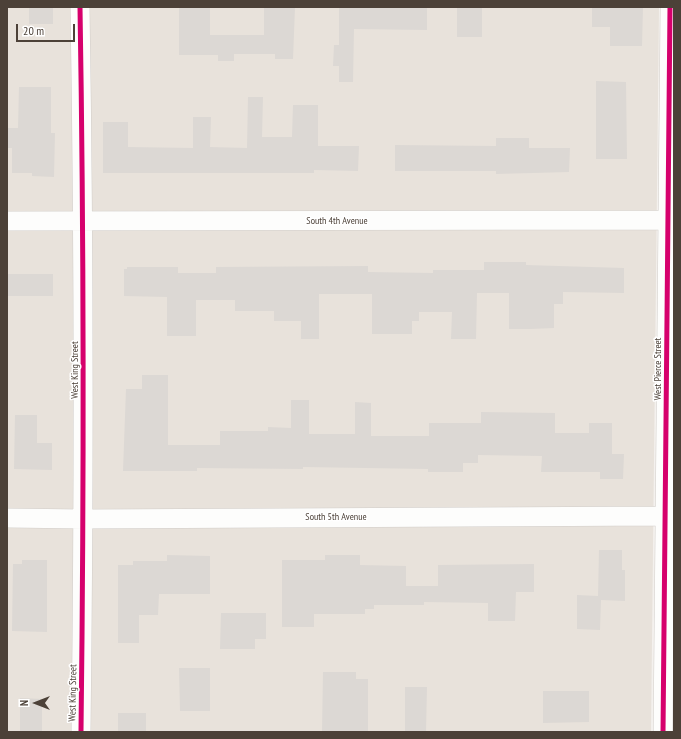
<!DOCTYPE html>
<style>
body{margin:0}
#map{position:relative;width:681px;height:739px;overflow:hidden;background:#f4f1ee;font-family:"PT Sans Narrow",sans-serif}
canvas{display:block}
.frame{position:absolute;inset:0;border:8px solid #4c4138;pointer-events:none}
.north{position:absolute;left:16px;top:683px;width:40px;height:40px;-webkit-text-stroke:3px #fff;paint-order:stroke;rotate:270deg;font-size:11px;font-weight:700;line-height:16px;text-align:center;color:#4c4138}
.north::after{content:'';display:block;margin:auto;width:14px;height:18px;background:#4c4138;clip-path:polygon(50% 0,100% 100%,50% 72%,0 100%)}
.scale{position:absolute;left:16px;top:24px;width:59px;height:18px;box-sizing:border-box;border:2px solid #4c4138;border-top:0;padding-left:5px;font-size:12px;line-height:14px;white-space:nowrap;color:#4c4138;-webkit-text-stroke:3px #fff;paint-order:stroke}
</style>
<div id="map">
<canvas width="681" height="739"></canvas>
<div class="frame"></div>
<div class="north">N</div>
<div class="scale">20 m</div>
</div>
<script>
const g = document.querySelector('canvas').getContext('2d');
g.lineJoin = 'round';
function fill(path, color) { g.fillStyle = color; g.fill(path, 'evenodd'); }
function trace(path, color, width, dash) { g.strokeStyle = color; g.lineWidth = width; g.lineCap = dash ? 'butt' : 'round'; g.setLineDash(dash || []); g.stroke(path); }
function label(font, color, halo, rows, align = 'center') {
  g.font = font + ' "PT Sans Narrow",sans-serif'; g.lineWidth = 3; g.setLineDash([]); g.textBaseline = 'middle'; g.strokeStyle = halo; g.fillStyle = color; for (const [text, x, y, turn = 0] of rows) {
    g.save(); g.translate(x, y); g.rotate((+turn || 0) * Math.PI / 180); g.textAlign = isNaN(turn) ? turn : align; if (halo) g.strokeText(text, 0, 0); g.fillText(text, 0, 0); g.restore();
  }
}
const residential = new Path2D(`
 M7 7H659L651 732H7Z`);
const building = new Path2D(`
 M29 7H53V24H29Z
 M179 7H210V35H264V7H295L293 59H275V54H234V61H218V55H179Z
 M339 7H427V30L354 29 353 82H339V66H333L334 45H339Z
 M457 7H482V37H457Z
 M592 7H643L642 46H610V27H592Z
 M596 81 626 82 627 159H596Z
 M19 87H51V133H55L54 177 32 176V173H12V148H7V128H18Z
 M248 97H263L262 137H292L293 105H318V146H359L358 171 314 170V173H103V122H128V147L193 148V117H211L210 147 247 148Z
 M496 138H529V148H570L569 172 496 174V171H395V145L496 146Z
 M484 262H526V265L624 268V293L563 292V304H554V328L531 329H509V293H477L476 339H451L452 312H419V321H412V334H372V294H319V339H301V321H274V311H235V300H196V336H167V297L124 296V269H127V267H178V273H216V267L368 266V272L433 273V270H484Z
 M7 274H53V296H7Z
 M142 375H168V445H220V431H268V427L291 428V400H309V434H355V402L371 403V436H429V423H481V412L555 413V433H589V423H612V454H624L623 479H600V472H541L542 456 478 455V463H463V472H428V469L303 467V469L197 468V471H123L126 389H142Z
 M15 415H37V443H52V470L14 469Z
 M599 550H622V570H625V601L601 600 600 630 577 629V595L598 596Z
 M167 555 210 556V594H159L158 615H139V643H118V565H133V561H167Z
 M325 555H360V565L406 566V586H438V565L534 564V592H516L515 621H488V603L424 602V605H374V609H365V614H314V627H282V560H325Z
 M22 560H47V632L12 631 13 564H22Z
 M221 613H266V639H255V649H220Z
 M179 668H210V711H180Z
 M323 672H356V679H368V732H322Z
 M405 687H427L426 732H405Z
 M543 691H589V722L543 723Z
 M20 698 42 699V732H20Z
 M118 713H146V732H118Z`);
const street = new Path2D(`
 M80 7C84 249 84 490 81 732
 M7 221 668 220
 M7 518 84 519 665 516
 M663 732 670 7`);
const cycleway = new Path2D(`
 M80 7C84 249 84 490 81 732
 M663 732 670 7`);
const streetNames = [
 ["South 4th Avenue",337,221],
 ["West Pierce Street",658,369,-90],
 ["West King Street",75,370,-90],
 ["South 5th Avenue",336,517],
 ["West King Street",73,693,-89]
];
fill(residential, '#e8e2db');
fill(building, '#dcd8d4');
trace(street, '#d1cdc9', 20);
trace(street, '#fdfdfc', 19);
trace(cycleway, '#d6006c', 5);
label('10px', '#4c4138', '#fff', streetNames);
</script>
